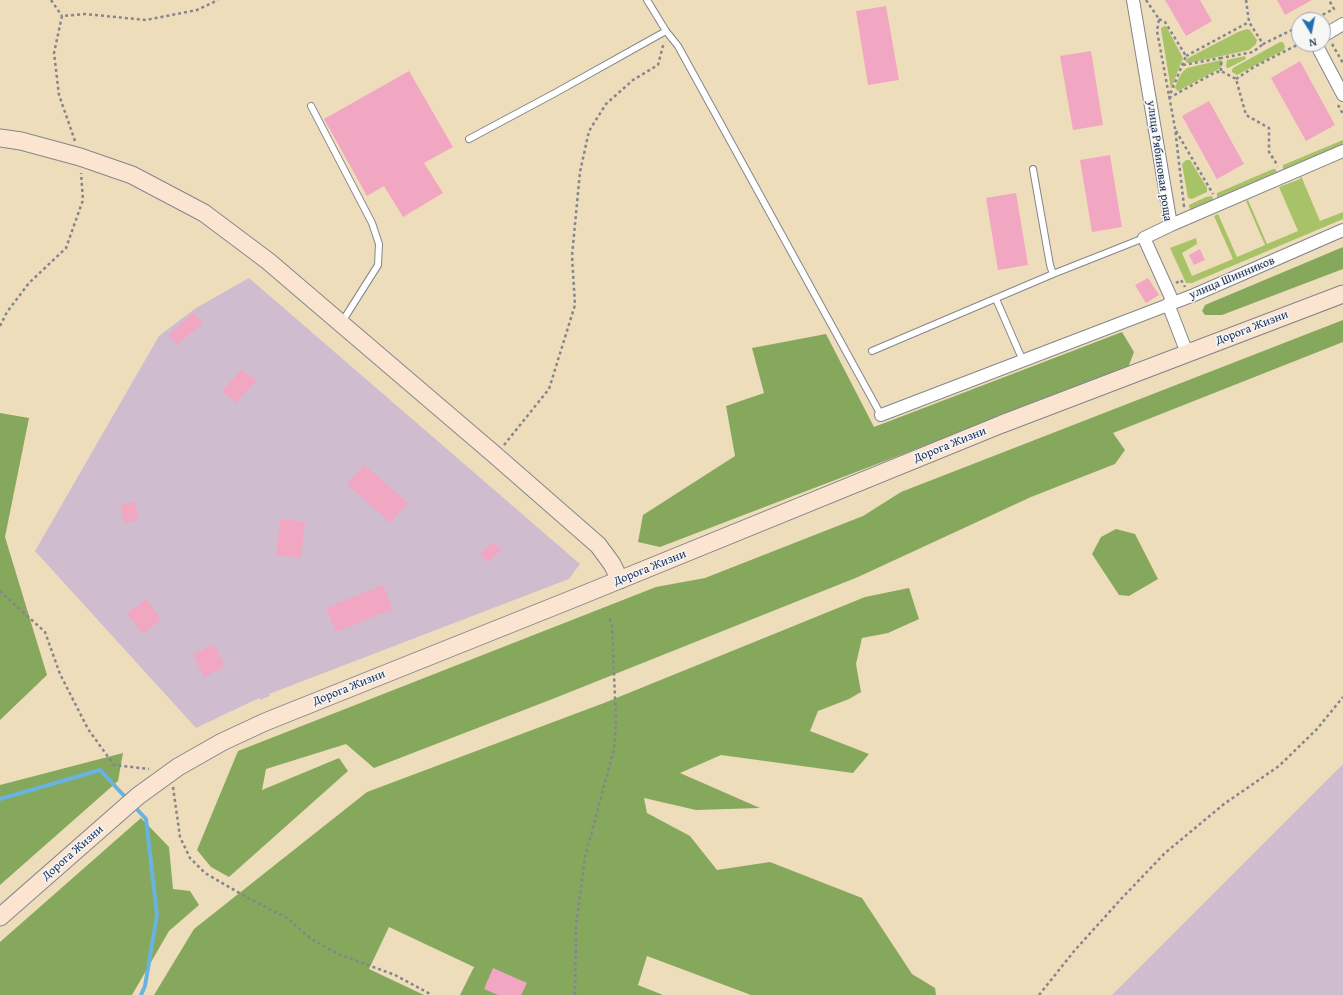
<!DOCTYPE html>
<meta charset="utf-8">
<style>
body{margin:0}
#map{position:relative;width:1343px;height:995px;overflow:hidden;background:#edb;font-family:"Gentium Book Plus",serif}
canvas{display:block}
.north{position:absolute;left:1291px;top:12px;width:40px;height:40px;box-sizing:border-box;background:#f6f6f2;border:1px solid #9ea6b7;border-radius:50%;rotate:170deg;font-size:11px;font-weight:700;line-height:16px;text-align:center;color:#1b2f5e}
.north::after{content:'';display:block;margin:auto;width:14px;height:18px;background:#1f6fb2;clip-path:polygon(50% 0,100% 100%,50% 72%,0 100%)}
</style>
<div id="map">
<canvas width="1343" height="995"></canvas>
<div class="north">N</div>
</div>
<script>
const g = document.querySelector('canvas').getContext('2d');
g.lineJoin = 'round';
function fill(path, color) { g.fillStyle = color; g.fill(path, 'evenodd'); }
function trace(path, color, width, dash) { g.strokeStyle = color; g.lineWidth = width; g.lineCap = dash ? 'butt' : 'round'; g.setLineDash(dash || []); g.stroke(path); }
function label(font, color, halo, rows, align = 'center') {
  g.font = font + ' "Gentium Book Plus",serif'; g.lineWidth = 3; g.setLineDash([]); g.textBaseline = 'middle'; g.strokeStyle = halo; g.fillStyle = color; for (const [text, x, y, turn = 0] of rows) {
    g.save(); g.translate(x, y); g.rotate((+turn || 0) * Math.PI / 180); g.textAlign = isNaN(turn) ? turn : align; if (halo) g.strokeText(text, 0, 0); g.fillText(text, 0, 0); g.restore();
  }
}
const industrial = new Path2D(`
 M249 278 580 564 569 579 269 694 270 696 260 700V698L257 699 196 728 35 551 159 336 196 308Z
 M1343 764V995H1112Z`);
const green = new Path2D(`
 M1166 26 1183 58 1171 89 1161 29 1162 27Z
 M1247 29 1250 30 1257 40 1256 44 1249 50 1194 62 1188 63 1186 62V60L1188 58 1238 32Z
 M1280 42H1283L1285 47 1284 50 1237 75 1232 72V70L1233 68Z
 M1245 56 1246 59 1228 68H1227L1226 66 1227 60Z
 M1221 60 1223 62 1222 66 1219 69 1178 91 1175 88C1178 80 1180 73 1187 68Z
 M1343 140V144L1283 170V165Z
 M1186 160H1190L1207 188V192L1192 199 1188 198 1182 164Z
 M1273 169H1275L1277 172 1217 198V193Z
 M1301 176 1320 221 1343 212V219L1192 283H1186L1170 248 1196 238 1197 244 1182 253 1192 276 1233 259 1214 216 1218 214 1237 257 1265 245 1246 201 1248 200 1267 244 1298 231 1279 187 1300 179Z
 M1212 196 1213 200 1190 210 1189 205 1206 197Z`);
const forest = new Path2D(`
 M1343 247V269L1222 315H1205L1202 311 1205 305Z
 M1343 320V342L1113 433 1125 450 1115 464 1031 497 858 577 555 698 374 768 346 744 266 769 262 790 339 758 348 771 229 877 211 867 197 850 238 751 656 587 705 578 863 516 901 492Z
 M1122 332 1134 352 1128 368 660 547 638 542 643 515 735 456 726 406 764 393 752 348 826 334 874 427Z
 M0 413 29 418 5 537 47 675 0 720Z
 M1116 529 1135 534 1158 579 1129 596 1119 595 1092 554 1101 537Z
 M909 588 919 619 888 633 862 638 856 664 861 692 849 699 818 711 810 731 869 754 853 773 721 755 680 773 760 808 696 810 644 798 647 813 690 836 717 870 770 862 862 898 912 974 935 988 936 995H751L647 956 638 985 663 995H460L474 967 389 927 369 969 424 995H154L194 929 367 792 604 703 865 597Z
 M123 753 118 781 0 885V785Z
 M141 818 169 847 173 889 190 891 199 905 169 931 132 995H0V942Z`);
const stream = new Path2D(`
 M0 799 100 770 128 800
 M133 805 146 819 157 915 145 986 141 995`);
const building = new Path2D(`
 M1165 0H1200L1212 21 1186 36Z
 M1277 0H1312L1285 15Z
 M886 6 899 80 868 85 856 11Z
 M1091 51 1103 125 1073 130 1060 56Z
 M1300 61 1335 125 1306 141 1271 78Z
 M409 71 453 147 424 163 443 193 403 217 384 186 367 196 324 119Z
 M1209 101 1244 164 1217 179 1182 116Z
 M1110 155 1122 227 1092 232 1080 160Z
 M1016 193 1028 265 998 270 986 198Z
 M1200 249 1205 260 1194 265 1189 255Z
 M1148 278 1159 295 1146 303 1135 285Z
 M194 313 203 323 177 345 168 335Z
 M242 369 256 381 236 403 222 391Z
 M364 465 408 503 390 523 347 484Z
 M135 502 139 520 124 523 120 505Z
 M280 519 305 522 301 558 276 555Z
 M494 542 501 551 487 562 480 553Z
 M383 585 393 609 336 632 326 608Z
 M146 599 161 620 143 634 127 613Z
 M214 644 225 667 204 677 193 655Z
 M493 968 527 983 521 995H498L484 989Z`);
const path = new Path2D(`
 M51 0 62 16
 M1146 0 1159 19 1157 31 1175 128 1184 206 1185 205
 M1246 0 1249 22 1263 44 1296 28
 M1159 19 1165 22 1186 56 1169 97
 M1312 20 1334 9 1329 0
 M1299 27 1296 28 1299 33
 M1332 44 1343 63
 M1186 56 1249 22
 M1183 65 1221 58
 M1221 71V58L1253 52 1263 44
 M1236 79 1254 67 1299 44
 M1169 98 1214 73 1221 71 1236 79 1246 115 1269 128V152L1278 166
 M1338 105 1343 114
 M1176 131 1213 194
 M75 141 59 95 54 53 62 16 85 14 146 20 197 10 218 0
 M1176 283 1181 280 1185 287
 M0 326 7 312 29 283 66 248 83 200 81 173
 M504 445 549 389 575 305 572 256 580 172 589 131 606 104 633 80 658 65 664 42
 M0 591 45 632 60 674 88 729 114 765 149 769
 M173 787 180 837 190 858 205 873 248 898 287 918 310 938 338 954 395 975 432 995
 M575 995 576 926 585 857 614 749 616 721 612 627 609 617
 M1039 995 1075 950 1122 898 1165 853 1224 804 1279 766 1317 729 1343 697`);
const lane = new Path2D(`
 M647 0 666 31 678 46 881 415
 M311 106 372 223 379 244 378 265 342 322
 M469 139 555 93 666 31
 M1033 169 1050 265 1053 274
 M996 299 1023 361
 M872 351 1053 274 1144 238`);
const street = new Path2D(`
 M1133 0 1171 225 1144 238 1173 302
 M1323 36 1343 24
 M1316 44 1343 95
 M1171 225 1343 151
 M1168 304 1187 353
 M881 415 1194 295 1343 230`);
const secondary = new Path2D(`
 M0 138 21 141 80 157 132 175 204 213 268 261 495 455 598 545 612 564 620 580
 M0 917 138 796 178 767 222 742 265 722 580 596 1002 424 1343 294`);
const streetNames = [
 ["улица Рябиновая роща",1159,161,82],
 ["улица Шинников",1232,278,-23],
 ["Дорога Жизни",1252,328,-21],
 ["Дорога Жизни",950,445,-22],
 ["Дорога Жизни",650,568,-22],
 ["Дорога Жизни",349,688,-22],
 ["Дорога Жизни",73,853,-41]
];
fill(industrial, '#cfbdcf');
fill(green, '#a8c268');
fill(forest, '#86a85c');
trace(stream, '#69b3e1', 4);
fill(building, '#f1a7c2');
trace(lane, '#84868c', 8);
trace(street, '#84868c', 14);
trace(secondary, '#84868c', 19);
trace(path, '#84868c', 2.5, [3, 3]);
trace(lane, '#fff', 6);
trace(street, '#fff', 12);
trace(secondary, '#fce5d0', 17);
label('12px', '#1b2f5e', '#f6f6f2', streetNames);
</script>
